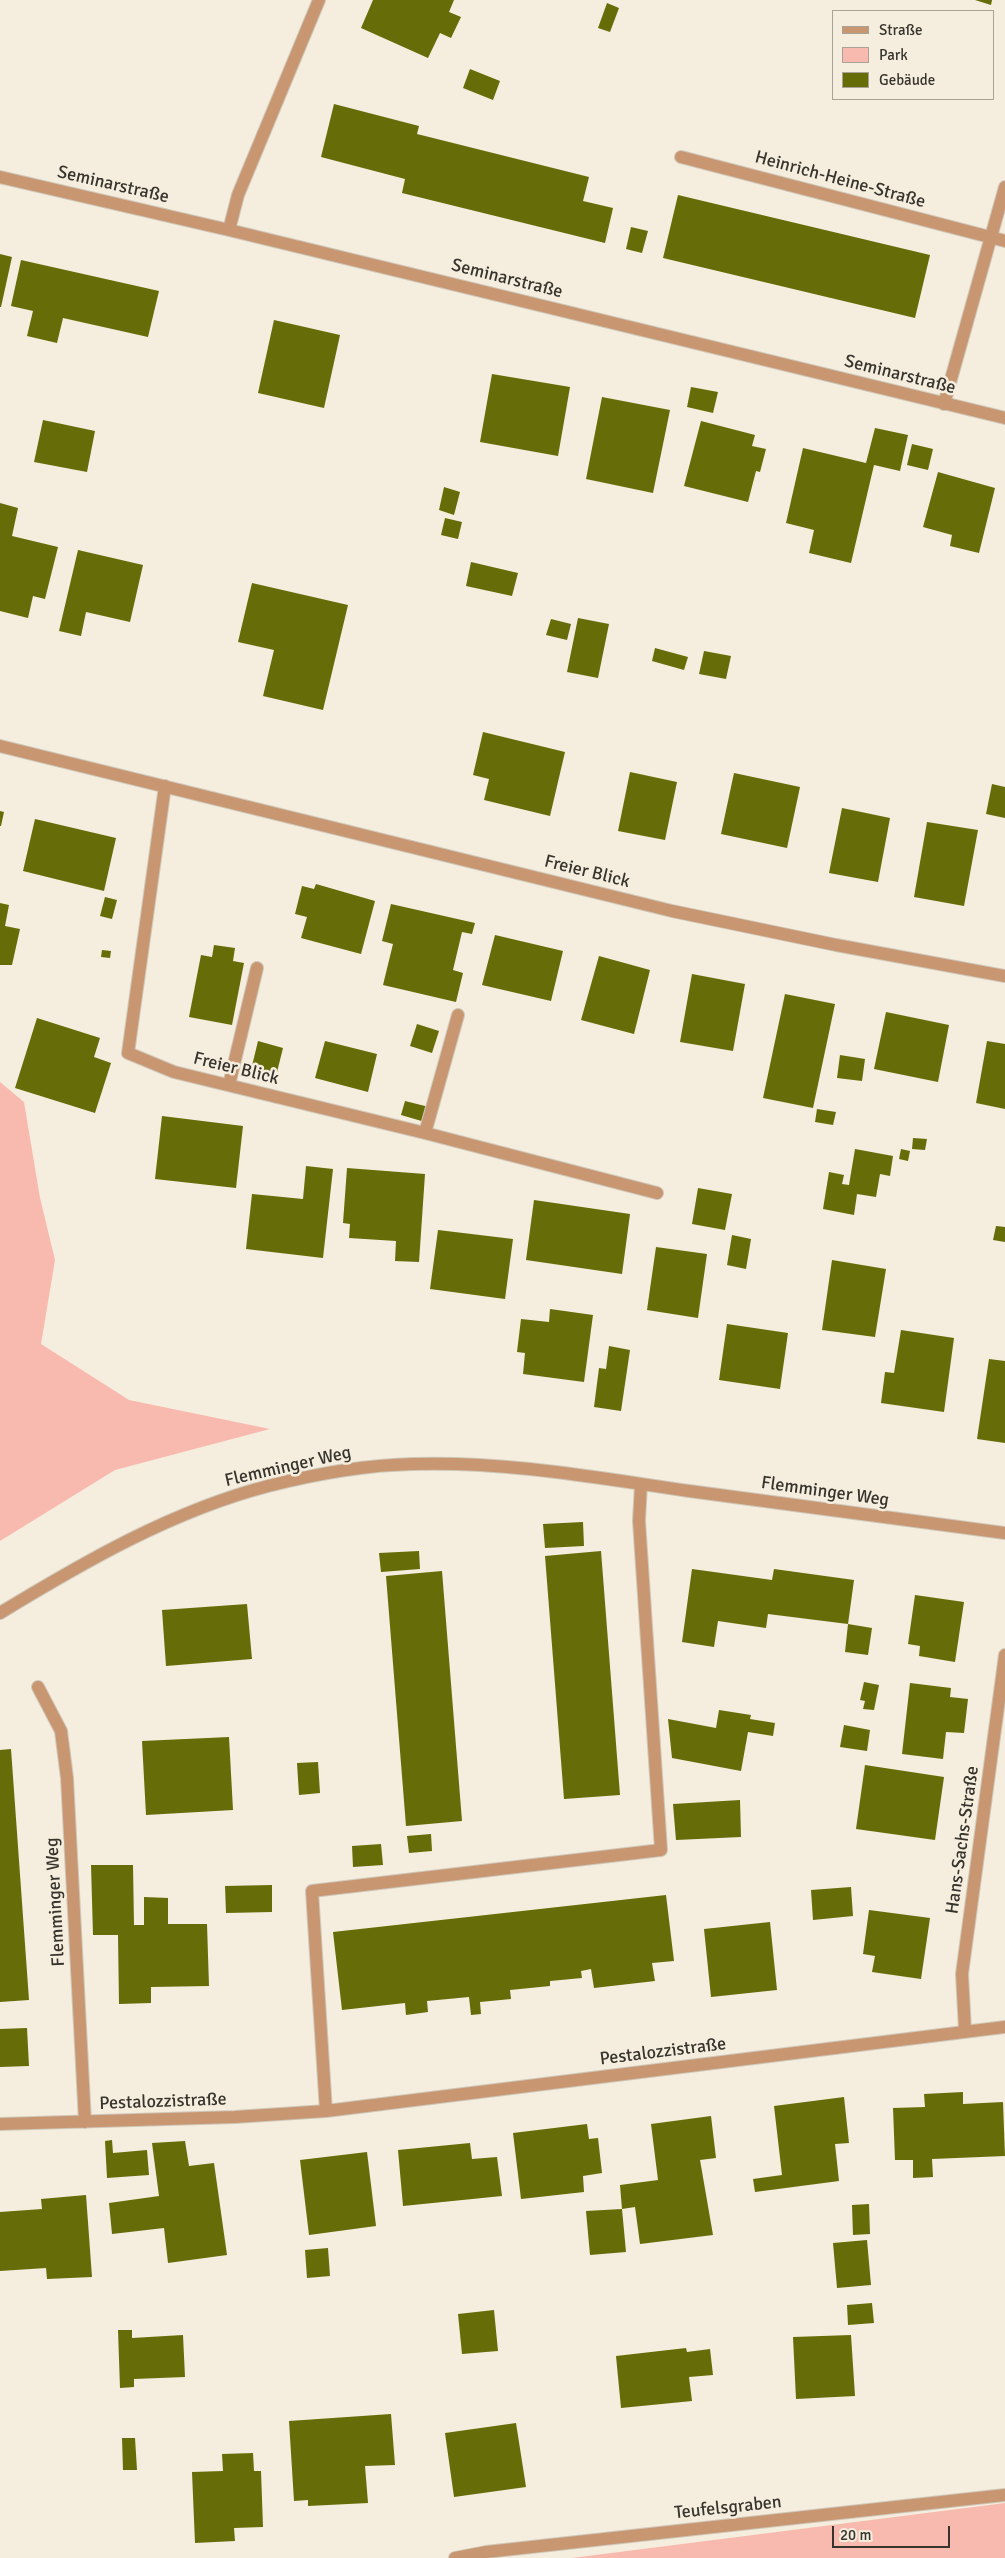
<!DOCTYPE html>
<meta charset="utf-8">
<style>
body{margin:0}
#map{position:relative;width:1005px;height:2558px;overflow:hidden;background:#f5eddd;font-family:Signika,sans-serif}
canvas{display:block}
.legend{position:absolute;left:832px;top:10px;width:162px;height:90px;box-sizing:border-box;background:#f5eddd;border:1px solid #a9a397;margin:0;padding:6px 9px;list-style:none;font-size:15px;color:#36342d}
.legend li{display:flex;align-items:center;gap:10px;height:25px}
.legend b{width:25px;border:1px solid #a9a397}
.scale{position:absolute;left:832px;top:2526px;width:118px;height:22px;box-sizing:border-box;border:2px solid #36342d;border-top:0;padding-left:6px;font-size:15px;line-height:18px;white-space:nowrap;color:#36342d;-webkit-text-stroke:4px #f5eddd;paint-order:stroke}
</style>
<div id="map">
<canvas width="1005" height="2558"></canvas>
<ul class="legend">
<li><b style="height:6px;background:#c89772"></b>Straße</li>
<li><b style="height:14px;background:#f8baae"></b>Park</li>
<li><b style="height:14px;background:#666c07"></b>Gebäude</li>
</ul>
<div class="scale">20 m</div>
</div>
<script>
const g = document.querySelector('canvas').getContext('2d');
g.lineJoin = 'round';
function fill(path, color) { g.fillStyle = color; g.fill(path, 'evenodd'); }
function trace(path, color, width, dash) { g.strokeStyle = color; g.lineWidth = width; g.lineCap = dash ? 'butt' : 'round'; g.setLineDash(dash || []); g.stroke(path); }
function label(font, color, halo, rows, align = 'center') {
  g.font = font + ' Signika,sans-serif'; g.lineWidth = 5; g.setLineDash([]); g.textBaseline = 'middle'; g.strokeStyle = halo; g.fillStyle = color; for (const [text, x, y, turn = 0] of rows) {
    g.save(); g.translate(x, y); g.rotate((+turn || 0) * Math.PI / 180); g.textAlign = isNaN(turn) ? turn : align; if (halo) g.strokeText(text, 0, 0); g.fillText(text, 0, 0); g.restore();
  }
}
const green = new Path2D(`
 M0 1082 24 1102 40 1198 55 1260 41 1344 129 1400 270 1429 115 1470 0 1541Z
 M1005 2503V2558H572Z`);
const building = new Path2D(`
 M373 0H454L449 12 461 17 451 38 440 33 428 58 361 28Z
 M975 0H992L991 5Z
 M607 3 619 8 610 32 598 28Z
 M470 69 500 81 493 100 463 88Z
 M334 104 419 126 417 134 589 177 583 201 613 208 605 243 402 193 405 179 321 157Z
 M678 195 930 255 915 318 663 258Z
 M631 227 648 231 642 253 626 249Z
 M0 254 12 257 1 307H0Z
 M21 260 159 291 148 337 63 318 57 343 27 336 33 311 11 306Z
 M274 320 340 335 324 408 258 393Z
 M492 374 570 387 558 456 480 442Z
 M691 387 718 392 713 413 687 407Z
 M602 397 670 410 653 493 586 479Z
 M43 420 95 431 87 472 34 462Z
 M701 421 755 435 752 446 766 449 760 472 756 471 748 502 684 486Z
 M875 428 908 435 900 471 874 465 851 563 809 553 814 530 786 523 803 448 866 463Z
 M912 444 933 449 928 470 907 465Z
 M938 472 995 488 979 553 950 546 952 535 923 527Z
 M444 487 460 492 454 515 439 510Z
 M0 503 18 508 12 536 58 547 45 599 33 596 28 618 0 611Z
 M445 518 462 522 458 539 441 535Z
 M78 550 143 565 130 622 86 612 81 636 59 631Z
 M471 562 518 573 512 596 466 586Z
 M252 583 348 605 323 710 263 696 274 650 238 642Z
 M578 618 609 624 598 678 567 672Z
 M551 619 571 624 567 640 546 635Z
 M655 648 688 657 684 670 652 661Z
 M704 651 731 656 726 679 699 674Z
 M483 732 565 752 550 816 484 800 489 779 473 775Z
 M630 772 677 782 665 840 618 831Z
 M734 773 800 787 787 848 721 834Z
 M992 784 1005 787V818L986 814Z
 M842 808 890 818 878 882 829 873Z
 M0 811 4 812 1 826H0Z
 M35 819 116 838 104 891 23 871Z
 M927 822 978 830 964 906 914 897Z
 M316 884 375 901 361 954 301 938 307 917 295 914 302 886 314 889Z
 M105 897 117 900 112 919 100 916Z
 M0 903 9 905 5 926 20 929 12 965H0Z
 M391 904 475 923 472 934 462 932 453 970 463 973 456 1002 383 985 393 944 382 941Z
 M495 935 563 951 551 1001 482 985Z
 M214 945 235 948 233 961 244 963 232 1025 189 1017 201 955 212 957Z
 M102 950 111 951 110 958 101 957Z
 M599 956 650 970 634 1034 581 1020Z
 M692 974 745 984 733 1051 680 1042Z
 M785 994 835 1004 813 1108 763 1098Z
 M886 1012 949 1025 938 1082 874 1069Z
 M37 1018 100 1038 94 1057 111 1063 95 1113 15 1088Z
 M417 1024 439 1031 432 1053 410 1046Z
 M258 1041 283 1048 276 1076 251 1070Z
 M325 1041 377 1054 368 1092 315 1078Z
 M987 1041 1005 1044V1109L976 1103Z
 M840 1055 865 1059 862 1081 837 1078Z
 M405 1101 429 1107 425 1122 401 1115Z
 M817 1109 836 1112 833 1125 815 1122Z
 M162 1116 243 1126 236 1188 155 1179Z
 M913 1138 927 1139 925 1150 912 1149Z
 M855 1149 893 1156 890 1176 880 1174 876 1197 857 1194 854 1215 823 1209 829 1172 844 1175 842 1184 849 1185Z
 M901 1149 910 1151 908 1161 899 1159Z
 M306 1166 333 1169 323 1258 246 1249 252 1194 303 1199Z
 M347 1168 425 1174 419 1262 395 1261 396 1241 349 1238 350 1224 343 1223Z
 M698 1188 732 1194 725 1230 692 1224Z
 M534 1200 630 1214 622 1274 526 1260Z
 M996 1226 1005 1227V1242L993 1240Z
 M438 1230 513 1239 505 1299 430 1289Z
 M732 1235 751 1239 746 1269 727 1265Z
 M656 1247 707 1254 698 1318 647 1310Z
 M832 1260 886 1269 875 1337 822 1330Z
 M550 1309 593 1315 584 1382 523 1374 525 1353 517 1352 521 1319 549 1322Z
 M727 1324 788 1333 780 1389 719 1380Z
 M901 1330 954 1338 944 1412 881 1403 885 1372 894 1373Z
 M609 1346 630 1350 621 1411 594 1407 599 1368 606 1369Z
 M989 1359 1005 1361V1443L977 1439Z
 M583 1522 584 1546 545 1548 543 1524Z
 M419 1551 420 1569 381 1572 379 1553Z
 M601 1551 620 1795 564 1799 545 1556Z
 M692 1569 772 1580 774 1569 854 1580 848 1624 768 1614 766 1628 718 1621 714 1647 682 1642Z
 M442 1571 462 1821 406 1826 386 1576Z
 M915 1595 964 1602 955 1662 919 1656 920 1646 908 1644Z
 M247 1604 252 1659 166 1666 162 1610Z
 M848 1624 872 1628 868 1655 845 1652Z
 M864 1682 879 1685 874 1710 863 1709 865 1701 860 1700Z
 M910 1683 951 1688 950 1697 968 1699 964 1733 946 1732 943 1759 902 1754Z
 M719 1710 751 1715 750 1719 775 1723 773 1736 748 1732 741 1771 672 1758 668 1719 716 1728Z
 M844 1725 870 1730 867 1751 840 1747Z
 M229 1737 233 1810 146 1815 142 1741Z
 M11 1749 29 2000 0 2002V1750Z
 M318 1762 320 1793 299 1795 297 1763Z
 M865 1765 944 1777 935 1840 856 1829Z
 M740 1800 741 1837 676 1840 673 1804Z
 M431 1834 432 1851 409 1853 407 1836Z
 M381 1844 383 1865 353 1867 352 1846Z
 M91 1865H133L134 1925H144V1897L168 1898V1924H207L209 1986 151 1987V2003L119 2004 118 1935H93Z
 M272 1885V1912L226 1913 225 1886Z
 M851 1887 853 1916 813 1920 811 1890Z
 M666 1895 674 1961 652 1963 655 1981 594 1988 591 1969 581 1971 582 1978 550 1981V1986L510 1990 511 1999 480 2002 481 2014 471 2015 469 1997 427 2001 428 2012 406 2015 405 2003 342 2010 333 1932Z
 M869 1910 930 1918 921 1979 872 1972 875 1956 863 1954Z
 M770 1922 777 1990 711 1997 704 1929Z
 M27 2028 29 2066 0 2067V2029Z
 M963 2092V2104L1003 2102 1005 2156 932 2159 933 2177 913 2178V2160H895L893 2108 925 2107 924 2094Z
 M844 2097 849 2143 835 2144 839 2181 755 2192 753 2179 782 2175 774 2106Z
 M711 2116 716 2158 700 2160 713 2235 640 2244 635 2207 622 2209 620 2185 658 2180 651 2124Z
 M587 2124 589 2139 598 2138 602 2173 583 2176 584 2192 521 2199 513 2133Z
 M112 2140 113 2153 147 2150 149 2175 107 2178 105 2141Z
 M185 2141 189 2166 214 2163 227 2255 168 2263 164 2228 112 2234 109 2203 159 2196 152 2143Z
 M470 2143 472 2159 497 2157 502 2196 403 2206 398 2150Z
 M367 2152 376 2226 309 2235 300 2160Z
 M86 2195 92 2277 47 2279 46 2268 0 2271V2212L42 2209 41 2199Z
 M869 2204 870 2234 853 2235 852 2205Z
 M622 2209 626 2252 590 2255 586 2211Z
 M867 2240 871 2285 837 2288 833 2243Z
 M328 2248 330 2276 307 2278 305 2250Z
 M872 2303 874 2323 848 2325 847 2305Z
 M494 2310 498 2351 462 2354 458 2314Z
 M118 2330H132V2338L183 2335 185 2377 134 2379V2387L120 2388Z
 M851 2335 855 2396 796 2399 793 2337Z
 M686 2348 687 2352 710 2349 713 2375 689 2377 692 2401 621 2408 616 2356Z
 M391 2414 395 2465 365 2466 368 2503 308 2506V2500L294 2501 289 2421Z
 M516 2423 526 2487 454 2497 445 2433Z
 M122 2438H135L137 2470H123Z
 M253 2453 254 2471H261L263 2527 234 2528 235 2541 195 2543 192 2472 223 2471 222 2454Z`);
const minor = new Path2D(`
 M681 157 1005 241
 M0 177 229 230 1005 418
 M229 230 238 195 319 0
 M944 404 1005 187
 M0 746 672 911 836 945 1005 976
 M165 786 128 1053 174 1072 425 1133 657 1193
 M229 1085 257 968
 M425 1133 458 1015
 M0 1613C84 1562 172 1511 268 1486 315 1474 365 1465 413 1464 505 1461 598 1478 689 1491 794 1505 900 1519 1005 1533
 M38 1687 61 1731 67 1778 85 2122
 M965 2030 962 1974 1005 1655
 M326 2111 312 1891 661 1850 639 1521 641 1484
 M0 2124 235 2117 326 2111 1005 2027
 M455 2558 486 2552 1005 2495`);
const streetNames = [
 ["Heinrich-Heine-Straße",840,180,15],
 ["Seminarstraße",113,185,13],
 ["Seminarstraße",507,279,14],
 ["Seminarstraße",900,375,14],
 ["Freier Blick",587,872,14],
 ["Freier Blick",236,1069,14],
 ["Flemminger Weg",288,1467,-13],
 ["Flemminger Weg",825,1492,8],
 ["Hans-Sachs-Straße",963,1840,-82],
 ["Flemminger Weg",56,1902,-93],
 ["Pestalozzistraße",663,2052,-7],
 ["Pestalozzistraße",163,2102,-2],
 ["Teufelsgraben",728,2508,-6]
];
fill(green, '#f8baae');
fill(building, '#666c07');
trace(minor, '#cfc8ba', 14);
trace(minor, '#c89772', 12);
label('18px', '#36342d', '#f5eddd', streetNames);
</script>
